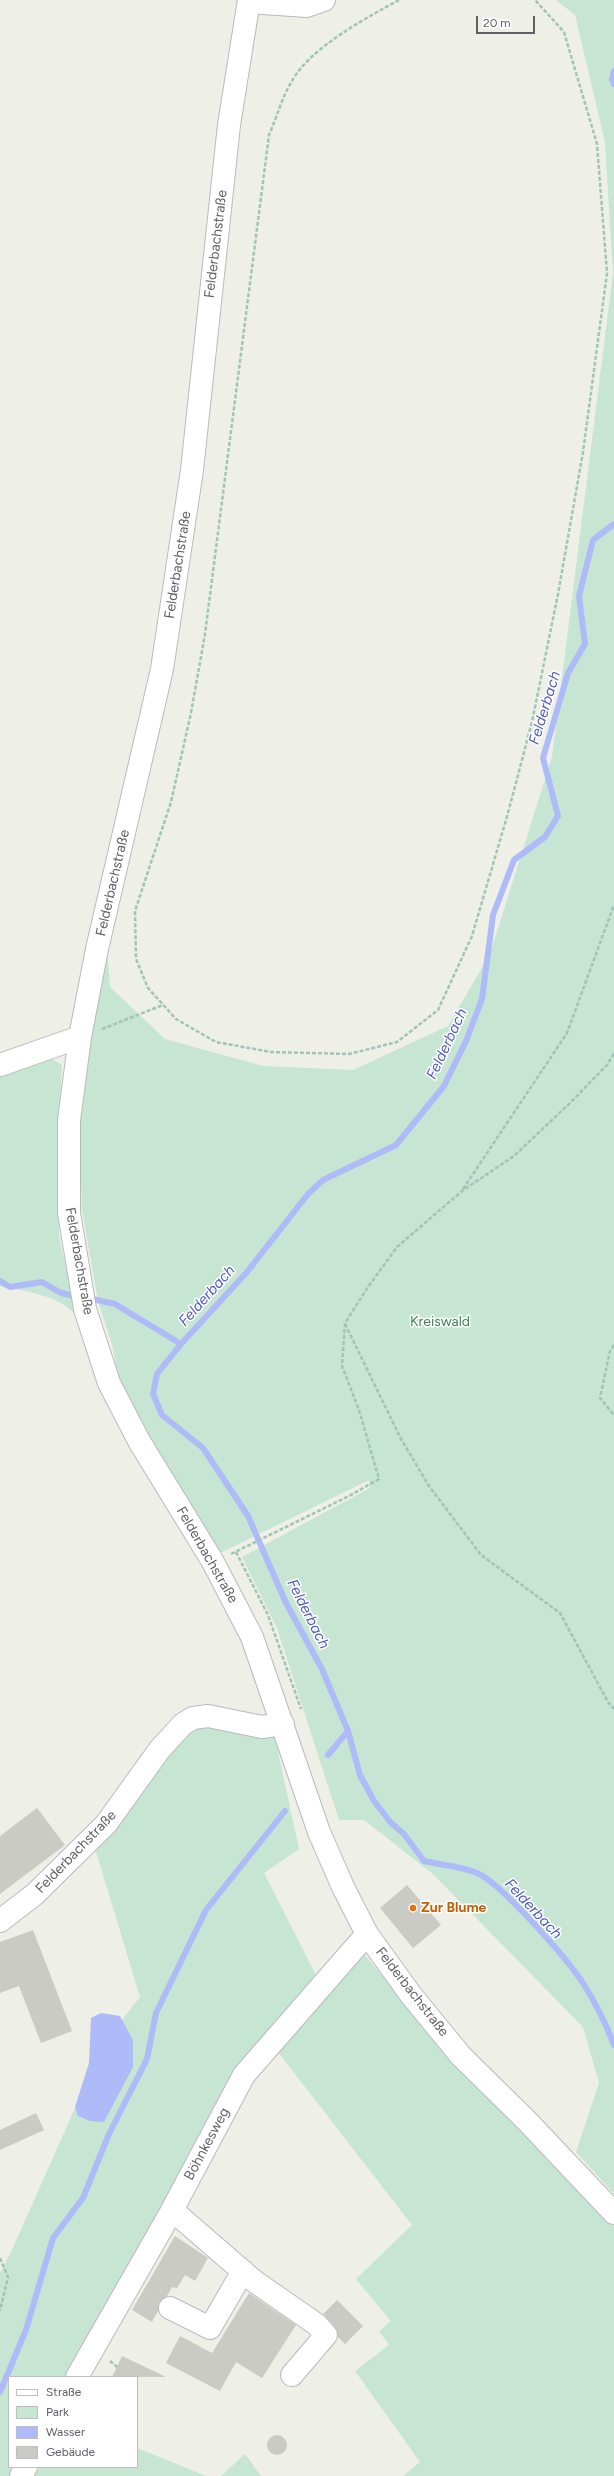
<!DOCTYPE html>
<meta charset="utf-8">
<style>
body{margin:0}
#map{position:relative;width:614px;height:2476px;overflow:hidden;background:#eeefe7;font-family:Figtree,sans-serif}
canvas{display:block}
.legend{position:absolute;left:8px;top:2376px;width:130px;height:92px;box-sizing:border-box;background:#fff;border:1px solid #bfbfc2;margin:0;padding:5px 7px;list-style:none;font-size:12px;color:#5f5f66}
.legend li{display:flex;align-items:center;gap:8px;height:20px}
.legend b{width:20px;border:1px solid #bfbfc2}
.scale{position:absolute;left:476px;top:16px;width:59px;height:18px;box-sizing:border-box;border:2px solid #5f5f66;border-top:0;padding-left:5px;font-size:12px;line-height:14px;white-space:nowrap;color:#5f5f66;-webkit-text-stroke:3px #fff;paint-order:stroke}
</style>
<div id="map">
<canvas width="614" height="2476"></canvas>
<ul class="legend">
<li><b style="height:5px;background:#fff"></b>Straße</li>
<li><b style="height:11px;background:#c6e5d2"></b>Park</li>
<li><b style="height:11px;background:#aebbf8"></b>Wasser</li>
<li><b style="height:11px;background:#cacbc4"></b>Gebäude</li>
</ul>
<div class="scale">20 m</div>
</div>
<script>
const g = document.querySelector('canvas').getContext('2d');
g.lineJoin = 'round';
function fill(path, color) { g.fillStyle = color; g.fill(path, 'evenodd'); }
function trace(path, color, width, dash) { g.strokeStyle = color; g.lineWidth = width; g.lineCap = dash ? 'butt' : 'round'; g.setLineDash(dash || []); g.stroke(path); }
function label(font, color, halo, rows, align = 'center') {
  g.font = font + ' Figtree,sans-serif'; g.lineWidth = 3; g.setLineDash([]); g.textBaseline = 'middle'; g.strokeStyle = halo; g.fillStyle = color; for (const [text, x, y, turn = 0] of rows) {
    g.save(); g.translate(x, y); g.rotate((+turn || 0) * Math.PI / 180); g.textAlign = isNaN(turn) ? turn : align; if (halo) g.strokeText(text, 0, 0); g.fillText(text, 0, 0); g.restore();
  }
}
const green = new Path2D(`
 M556 0H614V2194L576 2152 599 2083 583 2027 433 1874 364 1820H339L277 1628 242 1557 370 1488 369 1480 220 1553 119 1386 113 1348 98 1301 82 1210 79 1126 94 1016 107 947 110 987 165 1039 263 1066 353 1070 448 1026 490 954 552 757 613 273 605 142 575 15Z
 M50 1058 62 1065 57 1164 59 1236 76 1315C58 1295 25 1291 0 1286V1072Z
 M211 1722 275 1738 299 1849 264 1873 319 1981 272 2036 67 2377H9V2467H17L12 2476H0V2273L11 2252 104 2043 140 1997 94 1845 189 1726Z
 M364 1954 474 2084 614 2225V2476H403L420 2462 355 2371 389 2345 379 2331 391 2321 356 2279 412 2225 278 2052Z
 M137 2448 206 2476H24L29 2467H137Z
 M245 2454 261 2476H221Z`);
const water = new Path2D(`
 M101 2013 120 2016 133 2040V2067L104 2122 90 2121 78 2116 75 2107 89 2063 91 2018Z`);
const stream = new Path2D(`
 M614 71 612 80 614 84
 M614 524 593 540 579 596 585 644 568 673 543 758 558 816 545 837 514 860 493 915 482 999 466 1041 444 1086 396 1145 323 1180 308 1194 247 1272 181 1344 157 1374 153 1394 162 1415 203 1448 248 1516 286 1603 322 1669 348 1731 360 1775 374 1801 391 1823 404 1834 424 1861C441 1865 461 1866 477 1873 501 1883 567 1959 583 1983 595 2002 606 2024 614 2045
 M0 1281 10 1287 42 1282 61 1293 79 1297
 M88 1298 115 1304 181 1344
 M328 1755 348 1731
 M0 2392 26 2330 53 2238 83 2198 109 2134 147 2059 156 2013 206 1910 285 1811`);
const building = new Path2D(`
 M37 1808 65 1845 0 1894V1836Z
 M407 1885 441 1925 413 1948 380 1908Z
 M33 1930 72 2031 41 2043 19 1986 0 1993V1942Z
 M36 2113 44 2130 0 2150V2130Z
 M175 2236 208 2258 195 2281 185 2275 177 2288 172 2287 167 2296 159 2302 158 2311 152 2322 132 2310Z
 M249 2293 296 2325 262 2378 236 2362 220 2391 166 2363 180 2336 212 2353Z
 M337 2300 363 2326 345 2344 338 2337 335 2327 323 2314Z
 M122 2356 166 2377H112Z
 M267 2445a10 10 0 1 1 20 0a10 10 0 1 1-20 0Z`);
const path = new Path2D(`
 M399 0C366 18 310 48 292 81 282 97 277 117 269 135L205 634 191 713 171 802 135 911 136 959 148 988 176 1019 216 1042 271 1052 349 1054 397 1042 438 1010 472 936 508 813 532 722 558 594 583 452 607 273 597 144 564 32 535 0
 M102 1029 163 1005
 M463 1189 567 1033 614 905
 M345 1324 401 1439 429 1486 481 1555 560 1613 608 1702 614 1709
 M614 1345 610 1351 600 1398 614 1415
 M236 1552 268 1615 301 1709
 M231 1554 349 1496 379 1479 359 1410 342 1366 345 1323 368 1287 397 1247 462 1191 514 1156 571 1102 607 1065 614 1053
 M0 2258 8 2277 0 2311
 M110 2361 117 2367`);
const minor = new Path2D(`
 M249 0 229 125 192 470 162 669 97 949 80 1037 69 1120V1213L85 1309 109 1383 139 1441 213 1562 252 1637 319 1832 343 1887 367 1934 411 1995 461 2056 527 2121 614 2213
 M249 2 307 6 324 0
 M0 1065 80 1037
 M0 1921 35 1894 106 1824 160 1749 183 1724 193 1718 208 1716 262 1727 283 1724
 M172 2210 254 2281 316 2324 326 2335 292 2375
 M170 2308 210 2328 243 2271
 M77 2377 170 2214 244 2075 367 1934
 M21 2476 26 2467`);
const markers = [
 [413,1908,4,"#e8710a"]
];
const streetNames = [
 ["Felderbachstraße",216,244,-83],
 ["Felderbachstraße",178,565,-81],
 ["Felderbachstraße",113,883,-77],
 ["Felderbachstraße",79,1261,80],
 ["Felderbachstraße",207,1555,60],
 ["Felderbachstraße",76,1852,-46],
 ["Felderbachstraße",412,1992,52],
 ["Böhnkesweg",207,2144,-62]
];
const parkNames = [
 ["Kreiswald",440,1322]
];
const foodNames = [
 ["Zur Blume",421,1908]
];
const waterNames = [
 ["Felderbach",545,708,-73],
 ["Felderbach",447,1044,-65],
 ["Felderbach",207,1296,-48],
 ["Felderbach",308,1614,63],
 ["Felderbach",533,1909,47]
];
fill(green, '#c6e5d2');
fill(water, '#aebbf8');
trace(stream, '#aebbf8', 6);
fill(building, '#cacbc4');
trace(minor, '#bab9c0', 24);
trace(path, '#a0c4b9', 2.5, [4, 2]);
trace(minor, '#fff', 22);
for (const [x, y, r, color] of markers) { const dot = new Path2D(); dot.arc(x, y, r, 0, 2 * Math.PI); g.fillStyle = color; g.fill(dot); trace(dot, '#fff', 1.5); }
label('14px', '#5f5f66', '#fff', streetNames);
label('14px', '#3c805a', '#fff', parkNames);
label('bold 14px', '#c56008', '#fff', foodNames, 'left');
label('italic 15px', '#525bbb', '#fff', waterNames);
</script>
